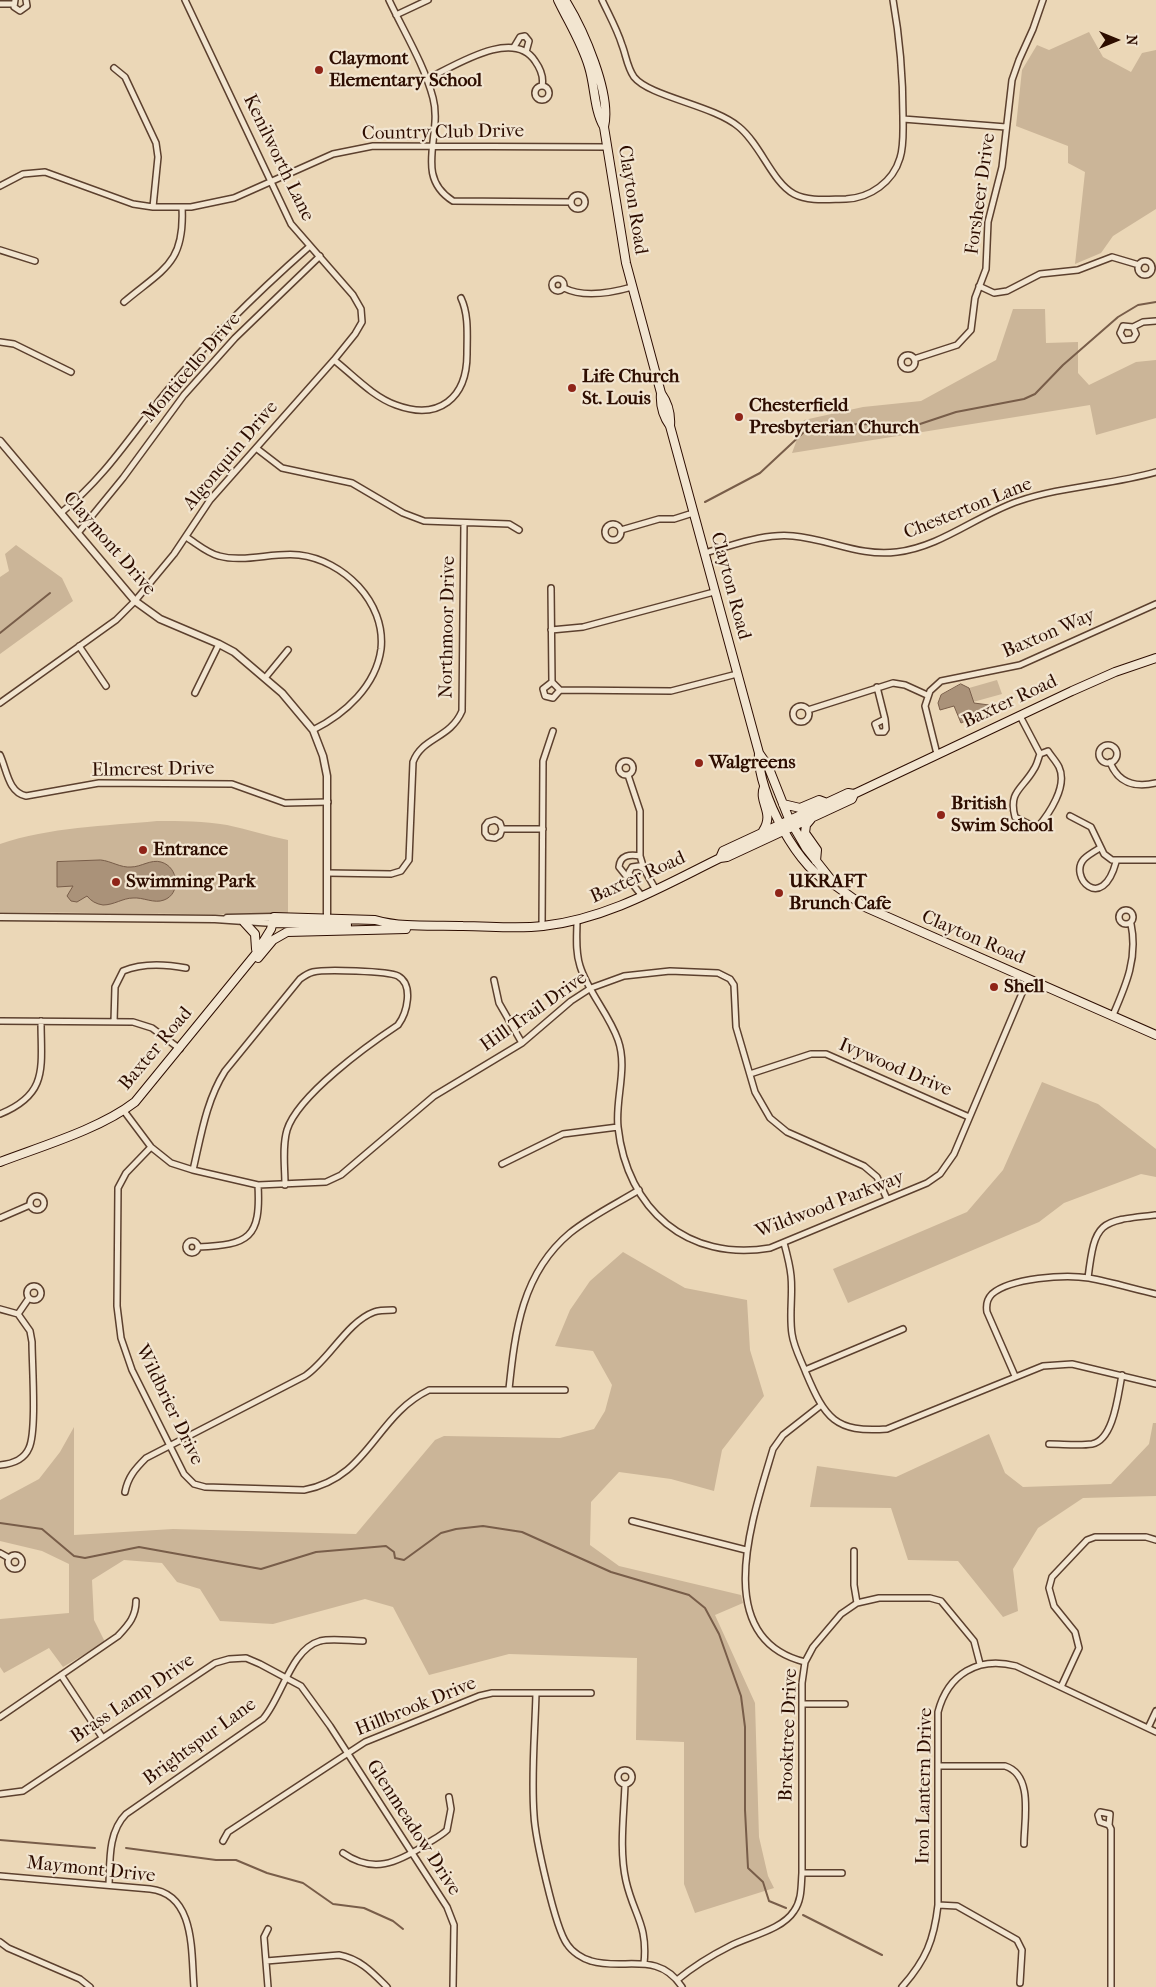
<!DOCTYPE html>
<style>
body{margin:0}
#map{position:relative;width:1156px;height:1987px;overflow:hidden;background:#ebd7b7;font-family:"IM FELL French Canon",serif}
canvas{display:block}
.north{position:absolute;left:1091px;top:15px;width:50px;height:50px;-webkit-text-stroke:4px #f2e5d0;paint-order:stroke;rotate:90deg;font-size:14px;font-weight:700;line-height:20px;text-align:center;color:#2d0d00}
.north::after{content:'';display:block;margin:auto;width:18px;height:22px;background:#2d0d00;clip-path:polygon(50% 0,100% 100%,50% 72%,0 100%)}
</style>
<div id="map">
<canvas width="1156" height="1987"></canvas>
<div class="north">N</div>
</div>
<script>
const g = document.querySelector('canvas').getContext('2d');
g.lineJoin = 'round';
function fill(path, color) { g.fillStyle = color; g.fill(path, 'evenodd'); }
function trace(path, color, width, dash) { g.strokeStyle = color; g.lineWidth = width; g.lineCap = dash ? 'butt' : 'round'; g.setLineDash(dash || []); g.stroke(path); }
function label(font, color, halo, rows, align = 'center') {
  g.font = font + ' "IM FELL French Canon",serif'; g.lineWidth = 4.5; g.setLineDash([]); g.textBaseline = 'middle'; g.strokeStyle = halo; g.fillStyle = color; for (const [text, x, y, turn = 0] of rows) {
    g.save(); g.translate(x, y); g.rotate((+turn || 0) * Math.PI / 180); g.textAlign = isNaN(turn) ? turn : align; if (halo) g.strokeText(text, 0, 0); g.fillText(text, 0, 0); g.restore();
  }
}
const green = new Path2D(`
 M1089 32 1103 57 1131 72 1142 53 1156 50V209L1113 236 1101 253 1075 264 1085 172 1068 163V146L1016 126 1022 70 1037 45 1049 50Z
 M1013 309H1045L1046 343 1078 342V373L1089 385 1136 362 1156 360V418L1096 435 1090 405 792 453 804 420 863 407 921 401 996 360Z
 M16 545 62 578 73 601 0 654V577L9 571 5 554Z
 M997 680 1002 694 973 702 969 688Z
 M157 821C181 821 204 821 227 825 247 829 267 836 288 840V915L0 912V844C50 827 105 826 157 821Z
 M1042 1082 1098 1104 1156 1149V1177L1141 1174 1064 1203 1039 1222 848 1303 833 1269 967 1212 1003 1170Z
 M623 1252 685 1288 747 1300 750 1350 764 1396 722 1450 714 1491 671 1479 619 1472 591 1502 590 1545 619 1566 741 1595 743 1603 715 1615 755 1703 759 1837 768 1876 774 1888 695 1913 684 1884V1742L636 1740 637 1658 509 1654 429 1675 393 1607 365 1599 273 1624 220 1621 200 1589 177 1582 162 1563 124 1560 92 1580 94 1620 105 1642 63 1667 49 1648 4 1673 0 1667V1619L69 1613V1564L42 1551 0 1541V1500L39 1479 60 1452 74 1427V1535L173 1529 356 1534 435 1440 444 1436 560 1438 594 1429 605 1411 612 1385 593 1351 555 1346 570 1310 590 1281Z
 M1153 1423H1156V1496L1083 1498 1038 1528 1013 1569 1018 1611 1003 1617 958 1561 908 1560 891 1508 810 1507 817 1466 896 1477 989 1434 1005 1473 1023 1487 1111 1484 1149 1444Z`);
const water = new Path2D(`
 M961 684 969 688 974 703 989 705 990 709 961 723 954 706 940 710 938 703 941 695Z
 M101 860C111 861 121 868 131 867 141 867 151 859 161 862 179 867 181 894 164 900 154 904 143 897 133 898 123 898 114 905 103 905 96 904 91 901 87 896L77 902 71 901 67 896 73 886 57 887V862Z`);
const stream = new Path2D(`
 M705 502 760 473 804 432 826 425 867 424 897 429 920 424 956 412 1024 399 1035 394 1063 365 1118 317 1138 305 1156 302
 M0 633 50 593
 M0 1523 42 1529 74 1556 85 1558 139 1547 261 1569 316 1552 386 1546 394 1552 395 1558 404 1560 441 1533 456 1529 483 1526 522 1532 611 1572 689 1595 705 1608 719 1634 741 1696 745 1727V1810L748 1868 763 1882 769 1901 786 1908
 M0 1840 95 1848
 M126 1848 216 1860H236L267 1873 303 1883 333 1904 364 1908 393 1921 403 1929
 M803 1915 882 1955`);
const minor = new Path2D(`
 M15 0 14 7 20 11 27 6 26 0
 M389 0C404 32 424 64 433 98 443 135 413 176 453 201L571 202
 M602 0C609 15 617 29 622 45 626 55 627 67 634 77 650 97 713 105 739 127 761 145 772 182 794 194 809 202 830 199 846 199 870 198 893 182 900 158 904 146 903 130 903 117 903 77 900 39 893 0
 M0 4H13
 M396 15 428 0
 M514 47 520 37 525 36 529 41 526 52
 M114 68 125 77 156 143 158 157 153 207
 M427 79C453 67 513 27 535 61 540 68 544 77 542 86
 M535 93a7 7 0 1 1 14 0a7 7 0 1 1-14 0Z
 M903 119 1006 127
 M0 186 23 174 45 172 133 204 153 207H191L234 198 333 154 373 146 607 147
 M571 202a7 7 0 1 1 14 0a7 7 0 1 1-14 0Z
 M0 250 35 261
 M1138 268a7 7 0 1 1 14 0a7 7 0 1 1-14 0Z
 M552 285a6 6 0 1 1 12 0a6 6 0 1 1-12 0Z
 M979 286 994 293 1007 291 1040 274 1078 270 1112 257 1139 265
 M564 288C584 298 611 293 632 287
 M124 302C163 269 185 264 182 207
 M1133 327 1136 334 1133 339 1124 340 1120 333 1123 326 1133 327 1143 322 1156 321
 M0 342 14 344 71 372
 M901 362a7 7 0 1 1 14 0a7 7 0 1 1-14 0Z
 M914 359 957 345 971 330 975 298 986 269 988 222 1002 167 1012 80 1019 60 1033 29 1043 0
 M334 360C353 375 373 397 396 405 439 421 467 398 467 354 467 335 469 315 461 298
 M256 448 282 468 352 483 403 513 424 521 509 524 519 530
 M62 512C107 475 130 436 166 392 209 339 259 291 310 246
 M605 532a8 8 0 1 1 16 0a8 8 0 1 1-16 0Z
 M621 530 659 519H674L693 513
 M78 533 123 478 184 395 235 338 320 256
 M186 537C196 543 207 553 219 556 244 563 273 552 299 555 343 560 386 602 381 649 376 686 345 714 313 730
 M704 553C732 546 763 533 793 536 829 539 860 557 897 552 941 547 977 515 1019 501 1063 486 1111 485 1156 472
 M551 588 552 682
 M551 630 583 627 714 592
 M79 646 106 686
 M265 678 288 650
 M552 682 560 690 671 691 737 674
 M552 682 543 689 545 696 553 698 560 690
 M877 687 885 719
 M195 693 219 644
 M0 703 116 620 135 601 174 554 210 500 334 360 355 334 362 322 361 309 353 295 291 224 185 0
 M793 714a8 8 0 1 1 16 0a8 8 0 1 1-16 0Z
 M808 710 893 683 905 685 927 695
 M1020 716 1040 754 1048 751C1051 756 1056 761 1059 767 1068 786 1049 814 1037 828L1015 817C1008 791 1023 789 1034 769 1037 765 1038 759 1040 754
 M885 719 886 729 884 732H878L875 724Z
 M1099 754a9 9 0 1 1 18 0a9 9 0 1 1-18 0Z
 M937 754 925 706 930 691 941 681 1020 665 1156 604
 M0 755C7 770 8 792 26 796L99 783 232 784 285 803 328 802
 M619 768a7 7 0 1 1 14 0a7 7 0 1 1-14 0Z
 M1110 762C1118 783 1135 788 1156 783
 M628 775 640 811V856L644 869 656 890
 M1070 816 1091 827 1104 854 1112 860H1156
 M502 829 500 835 495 838 488 837 485 833V826L488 822 495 820 500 823 502 829H543
 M1100 848C1095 851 1088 855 1084 859 1068 876 1102 914 1116 862
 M640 856C630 854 620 855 619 867L642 896
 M327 873 391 874 401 871 409 860 413 762C422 737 450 739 462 711L464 523
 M631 879 629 872 632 867 639 866 644 869
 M1119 917a7 7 0 1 1 14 0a7 7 0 1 1-14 0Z
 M577 920C577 935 575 951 580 966 588 992 609 1014 618 1040 628 1068 615 1099 618 1127 627 1210 688 1262 770 1248L927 1183 940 1174 954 1154 1028 979
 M542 927 543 761 553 731
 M494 980 499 1003 522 1043
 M1113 1015C1126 985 1138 958 1131 924
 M0 1021 133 1022 152 1028 180 1049
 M114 1022 115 987 123 971C142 963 165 964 186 968
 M750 1074 811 1054H826L969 1117
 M124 1111 151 1147 171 1163 193 1170 258 1185 326 1182 341 1175 434 1096 522 1043 571 1001 591 988 624 976 670 971 718 973 730 979 734 985 736 1027 755 1092 770 1118 787 1132 864 1166 877 1177 887 1199
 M0 1114C49 1094 41 1067 41 1021
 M151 1147 126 1173 118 1188 117 1306 121 1338 132 1370 184 1474 194 1484 205 1487 304 1490C369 1478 375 1416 429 1390H565
 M502 1164 563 1134 618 1127
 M193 1170C201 1136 206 1101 225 1071L300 979C304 976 309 973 313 972 325 969 388 971 398 976 414 985 407 1013 398 1025 368 1045 298 1095 287 1130 282 1147 285 1167 285 1185
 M30 1203a7 7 0 1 1 14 0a7 7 0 1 1-14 0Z
 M0 1218 30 1205
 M186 1247a6 6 0 1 1 12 0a6 6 0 1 1-12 0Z
 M784 1243C787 1254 790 1265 791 1276 793 1295 789 1315 792 1334 794 1348 801 1360 806 1373 825 1418 835 1433 887 1429L1043 1366 1072 1364 1156 1384
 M198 1247C249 1245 261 1238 258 1185
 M1088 1278C1095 1221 1099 1221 1155 1215
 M27 1293a7 7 0 1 1 14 0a7 7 0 1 1-14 0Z
 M0 1309 18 1314
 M18 1314 29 1298
 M805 1370 903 1329
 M1015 1376 987 1312C986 1306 987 1299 992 1294 1010 1278 1065 1274 1089 1278 1111 1282 1134 1289 1156 1294
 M509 1389C515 1331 522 1273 570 1233 591 1216 616 1204 639 1190
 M1049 1444C1063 1444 1079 1446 1092 1444 1114 1440 1118 1394 1122 1375
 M0 1465C11 1464 24 1460 29 1448 37 1431 32 1364 32 1342L30 1331 18 1314
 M125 1492C128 1477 135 1469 146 1458L305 1376C329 1360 347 1322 374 1312 379 1310 387 1310 393 1310
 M632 1521 746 1550
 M854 1551V1585L857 1603
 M0 1553 9 1558
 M8 1562a7 7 0 1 1 14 0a7 7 0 1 1-14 0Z
 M805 1662C708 1638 754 1514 773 1449L783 1435 820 1406
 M61 1675 102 1737
 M1061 1687 1079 1648 1075 1632 1054 1606 1049 1588 1052 1577 1087 1540 1095 1537H1146L1156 1540
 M536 1693C535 1734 531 1775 534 1815 535 1837 555 1928 567 1944 572 1952 583 1959 591 1961 624 1971 658 1950 682 1987
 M802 1704H845
 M0 1717 118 1636C128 1625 136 1617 136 1601
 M1148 1728 1156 1711
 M939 1766H1005C1034 1775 1024 1820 1024 1844
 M618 1777a7 7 0 1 1 14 0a7 7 0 1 1-14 0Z
 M625 1784C624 1815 619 1850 626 1881 634 1916 648 1924 644 1964
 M0 1794 23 1791 215 1663 229 1659 246 1658 260 1664 301 1686 330 1726 447 1907 454 1925 453 1987
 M1109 1825 1100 1822 1098 1815 1100 1812 1110 1814 1109 1825 1111 1829V1987
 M223 1841 228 1832 365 1742 479 1696 492 1693H591
 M343 1853C373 1874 397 1863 425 1845 432 1840 441 1836 447 1830L451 1809 449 1797
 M802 1873H842
 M0 1876 150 1889C196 1894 191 1953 194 1987
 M109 1885C110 1861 108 1832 126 1814L263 1719C282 1697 291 1649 320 1641 332 1638 350 1641 363 1641
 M938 1905 957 1906 1017 1940 1022 1950 1020 1983
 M268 1929 264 1937 268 1987
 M0 1942 8 1948 80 1979 90 1987
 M266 1961 339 1955C360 1959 372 1972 387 1987
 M677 1980C694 1966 710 1956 730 1946 749 1936 782 1930 794 1911 802 1900 801 1886 802 1873V1683L805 1662 813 1647 841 1614 857 1603 879 1598H930L941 1601 974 1641 980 1664
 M902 1987C926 1960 934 1940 938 1905V1712C948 1674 978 1656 1016 1666L1156 1732`);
const tertiary = new Path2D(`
 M0 441 135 601 160 619 219 644 234 652 282 693 313 730 323 756 327 776V924
 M0 917 215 919 273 923
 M227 918 274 917`);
const secondary = new Path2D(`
 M558 0C569 23 582 43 589 67 595 86 594 110 604 127L626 263 661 393C668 403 671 414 670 426
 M565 0C583 29 612 94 604 127
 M661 393C660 405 663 416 670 426L759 753 768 766 789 819 806 848 836 886 865 907 1156 1035
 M759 753C756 790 800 875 836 886
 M783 804 800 808 819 800 827 803
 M811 819 806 825 805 833 817 850 816 861
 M763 831C775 812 758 803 764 787
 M720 858 723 851 848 793 854 794
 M244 922 255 934 256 949
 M273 923 347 925
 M258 958 273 940 287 932 406 929
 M0 1162C42 1146 100 1129 135 1102L255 955 271 929 274 917 375 920C403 928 434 925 463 926 489 926 517 929 543 926 607 919 663 886 720 858L727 857 852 799 854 794 1072 691 1115 672 1156 658`);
const markers = [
 [319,70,5,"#8f2418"],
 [572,388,5,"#8f2418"],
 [739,417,5,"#8f2418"],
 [699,763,5,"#8f2418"],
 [941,815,5,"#8f2418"],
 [143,850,5,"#8f2418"],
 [116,882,5,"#8f2418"],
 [779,893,5,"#8f2418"],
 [994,987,5,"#8f2418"]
];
const poiNames = [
 ["Claymont",329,59],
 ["Elementary School",329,81],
 ["Life Church",582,377],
 ["St. Louis",582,399],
 ["Chesterfield",749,406],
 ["Presbyterian Church",749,428],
 ["Walgreens",709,763],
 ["British",951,804],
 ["Swim School",951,826],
 ["Entrance",153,850],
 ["Swimming Park",126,882],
 ["UKRAFT",789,882],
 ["Brunch Cafe",789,904],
 ["Shell",1004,987]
];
const streetNames = [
 ["Country Club Drive",443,133,-1],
 ["Kenilworth Lane",278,158,64],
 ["Forsheer Drive",981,194,-82],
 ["Clayton Road",632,200,81],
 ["Monticello Drive",192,368,-49],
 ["Algonquin Drive",231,456,-50],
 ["Chesterton Lane",968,509,-22],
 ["Claymont Drive",109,544,49],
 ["Clayton Road",730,586,75],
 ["Northmoor Drive",448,627,-89],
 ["Baxton Way",1049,634,-23],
 ["Baxter Road",1010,702,-25],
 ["Elmcrest Drive",153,770,-1],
 ["Baxter Road",638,878,-24],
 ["Clayton Road",973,938,23],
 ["Hill Trail Drive",534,1012,-35],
 ["Baxter Road",156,1049,-50],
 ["Ivywood Drive",895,1068,23],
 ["Wildwood Parkway",830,1205,-21],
 ["Wildbrier Drive",169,1405,64],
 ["Brass Lamp Drive",133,1699,-34],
 ["Hillbrook Drive",416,1707,-22],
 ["Brooktree Drive",789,1735,-88],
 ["Brightspur Lane",200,1742,-36],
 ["Iron Lantern Drive",925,1786,-89],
 ["Glenmeadow Drive",413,1828,57],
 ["Maymont Drive",91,1870,6]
];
fill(green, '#cbb598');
fill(water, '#aa9279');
trace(water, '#785d49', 1);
trace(stream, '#785d49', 2);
trace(minor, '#5c402e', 8);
trace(tertiary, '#5c402e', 9);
trace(secondary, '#2d0d00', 10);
trace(minor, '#f2e5d0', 5);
trace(tertiary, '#f2e5d0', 6);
trace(secondary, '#f2e5d0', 8);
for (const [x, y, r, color] of markers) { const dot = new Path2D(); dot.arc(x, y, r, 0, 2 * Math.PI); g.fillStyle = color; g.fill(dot); trace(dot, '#f2e5d0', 2); }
label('bold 19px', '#2d0d00', '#f2e5d0', poiNames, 'left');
label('19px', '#2d0d00', '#f2e5d0', streetNames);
</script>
